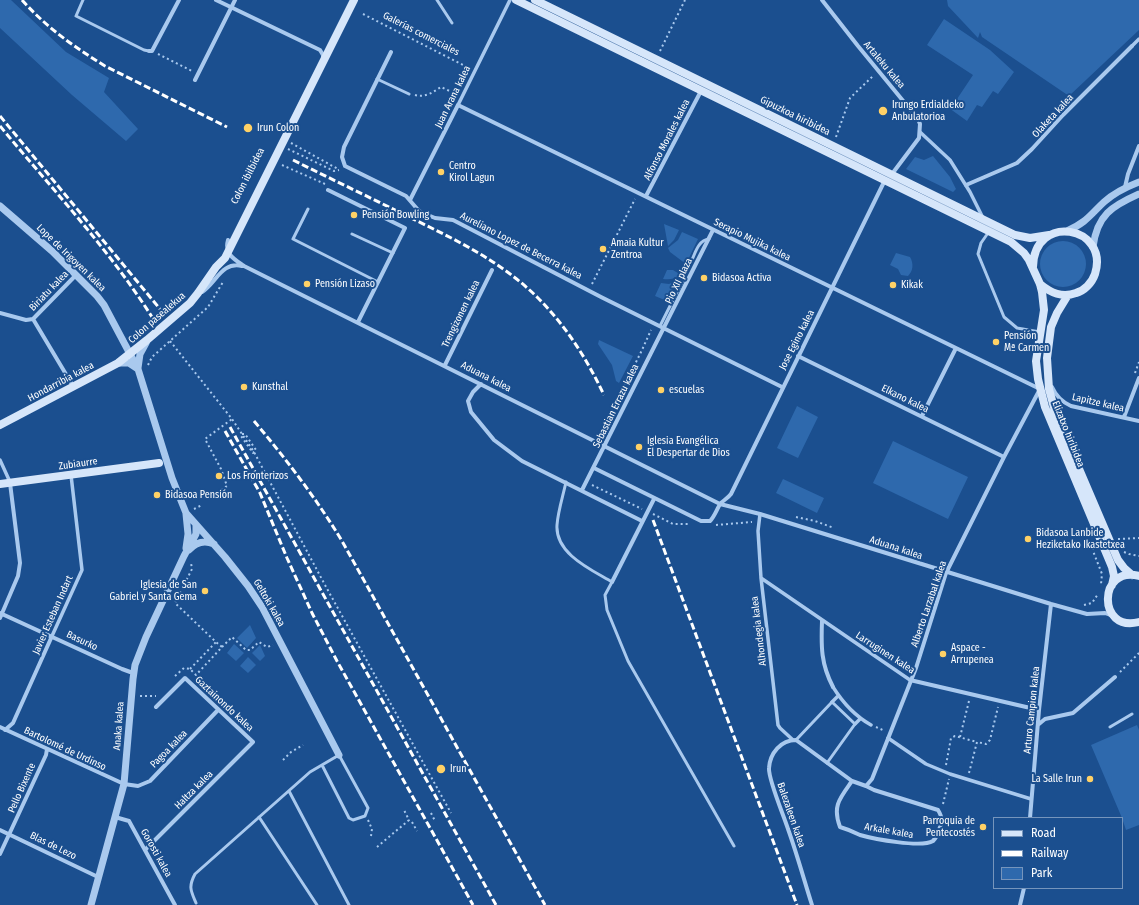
<!DOCTYPE html>
<meta charset="utf-8">
<style>
body{margin:0}
#map{position:relative;width:1139px;height:905px;overflow:hidden;background:#1b4f8f;font-family:"Fira Sans Condensed",sans-serif}
canvas{display:block}
.legend{position:absolute;left:993px;top:817px;width:130px;height:72px;box-sizing:border-box;background:#1b4f8f;border:1px solid #7695bc;margin:0;padding:5px 7px;list-style:none;font-size:12px;color:#fff}
.legend li{display:flex;align-items:center;gap:8px;height:20px}
.legend b{width:20px;border:1px solid #7695bc}
</style>
<div id="map">
<canvas width="1139" height="905"></canvas>
<ul class="legend">
<li><b style="height:5px;background:#d6e6fa"></b>Road</li>
<li><b style="height:5px;background:#fff"></b>Railway</li>
<li><b style="height:11px;background:#2e69ad"></b>Park</li>
</ul>
</div>
<script>
const g = document.querySelector('canvas').getContext('2d');
g.lineJoin = 'round';
function fill(path, color) { g.fillStyle = color; g.fill(path, 'evenodd'); }
function trace(path, color, width, dash) { g.strokeStyle = color; g.lineWidth = width; g.lineCap = dash ? 'butt' : 'round'; g.setLineDash(dash || []); g.stroke(path); }
function label(font, color, halo, rows, align = 'center') {
  g.font = font + ' "Fira Sans Condensed",sans-serif'; g.lineWidth = 4; g.setLineDash([]); g.textBaseline = 'middle'; g.strokeStyle = halo; g.fillStyle = color; for (const [text, x, y, turn = 0] of rows) {
    g.save(); g.translate(x, y); g.rotate((+turn || 0) * Math.PI / 180); g.textAlign = isNaN(turn) ? turn : align; if (halo) g.strokeText(text, 0, 0); g.fillText(text, 0, 0); g.restore();
  }
}
const green = new Path2D(`
 M0 0H11L66 52 109 78 104 92 138 129 126 141 72 95 0 28Z
 M947 0H1139V30L1069 96 982 37 980 32 978 38 948 6Z
 M944 19 990 50 1014 72 998 94 993 91 982 107 977 105 967 121 949 108 955 102 973 75 927 45Z
 M933 156 950 177 956 189 953 192 906 169 915 157 924 160Z
 M664 224 679 230 674 240 668 246Z
 M682 232 698 239 686 264 670 252 668 248 678 240Z
 M1040 264a23 23 0 1 1 46 0a23 23 0 1 1-46 0Z
 M896 253 910 257C914 264 913 271 908 276L901 275 898 269 890 265Z
 M667 270H673L681 275C676 279 669 280 663 279Z
 M676 281 667 301 655 296 661 283 669 284Z
 M599 340 633 356 619 383 616 381 612 365 598 344Z
 M797 406 818 417 798 458 777 448Z
 M893 441 968 477 948 519 873 483Z
 M783 479 824 498 817 513 776 493Z
 M250 625 256 638 247 648 237 638Z
 M234 644 244 653 236 661 227 653Z
 M260 645 265 656 260 661 252 653Z
 M248 657 256 665 248 673 240 666Z
 M1137 725 1139 730V825L1126 830 1122 818 1091 745Z`);
const path = new Path2D(`
 M363 14 469 68
 M660 51 685 0
 M158 54 192 71
 M415 95C425 98 433 92 441 87L456 94
 M836 137 850 98 873 76
 M291 143 338 169
 M288 149 334 171 339 170
 M282 165 325 184
 M592 284 635 199
 M170 341 232 419 254 452 325 585 451 813
 M148 365 152 357 208 307 223 282
 M1135 373 1139 362
 M605 425 642 350 651 330
 M242 434H245L256 450 253 453 241 436Z
 M592 485 642 509
 M213 496 227 486 221 469 205 439 232 419
 M194 509 202 505
 M653 514 673 524H689
 M796 517 815 521 834 528
 M716 525 752 522
 M1118 539 1139 538
 M1093 548V551L1102 574 1101 584
 M1124 552 1129 554 1139 556
 M1084 605 1092 603 1098 594
 M222 647 232 637 246 650H250L259 642 267 647 273 645
 M190 669 216 642 175 603 192 569 191 563
 M1120 672 1139 653
 M175 676 184 668 190 669 196 675 222 647 216 642
 M140 696H156
 M876 727 885 731
 M960 737 969 701
 M283 760 291 752 303 745
 M946 765 951 738 955 736 977 742
 M969 773 977 742 986 744 990 740 998 707
 M943 804 949 779
 M431 813 435 821
 M368 820 372 829 371 836
 M412 822 417 831
 M377 847 409 820 404 810`);
const service = new Path2D(`
 M83 0 76 16 144 50 149 51
 M437 0 452 23
 M377 79 409 94
 M308 209 293 239 378 282
 M988 233 981 243 978 254 1004 317 1017 328 1040 332
 M352 234 393 253
 M691 262C695 254 698 240 709 239
 M660 326 682 282
 M566 482C563 496 558 511 557 525 555 554 592 570 612 582L605 595 607 610 628 661 734 846
 M1110 727 1132 714
 M796 740 832 702 855 724 827 763
 M289 791 349 905
 M259 817 317 905
 M196 903C191 891 188 887 195 874L310 772 339 755 368 808 365 816 353 820 349 818 322 765`);
const pedestrian = new Path2D(`
 M1132 46 1139 39
 M458 105 510 0
 M920 132 950 160 970 192 983 218
 M0 460 10 482
 M760 514 758 531 761 578 778 725 780 728 793 740
 M761 578 910 680
 M52 636 82 570 71 475
 M833 687C843 703 855 716 871 725
 M832 702 838 696
 M855 724 860 719
 M888 738 926 764 950 774 1031 799`);
const minor = new Path2D(`
 M216 0 320 50 323 55V59
 M822 0 858 46 918 119 920 124 919 138 892 174
 M149 51H152L179 0
 M391 52 344 147 342 157 345 166 406 196 419 211 423 213 435 218 453 220 601 297 782 387
 M195 80 235 0
 M966 185 1017 163 1032 149 1063 115 1132 46
 M1125 187 1128 174 1139 146
 M328 190 405 228 358 322
 M646 196 701 91
 M410 200 458 105 1040 389 1004 457 946 573 916 668 872 779 866 786
 M228 240C224 254 234 259 244 266L720 504 760 514 1051 604 1087 614 1105 613 1113 616
 M202 292C216 283 222 261 242 266
 M0 313 26 320 33 319
 M33 319 73 386
 M33 319 76 275
 M798 356 1004 457
 M445 365 492 270
 M481 384 473 392 468 401 471 412 494 440 522 461 642 521
 M1052 387C1056 396 1062 402 1071 406L1139 421
 M922 416 956 348
 M1124 417 1139 378
 M594 468 701 521H710C715 516 717 508 721 503 724 500 728 498 731 494L885 180
 M582 490 713 230
 M612 582 654 499
 M0 613 122 669 133 673
 M0 618 18 576 20 563 10 483
 M822 621C821 647 821 664 833 687
 M910 680 1039 710
 M1039 724 1045 719 1073 713 1115 677
 M0 727 124 784 138 786 150 781 218 710
 M5 730 13 723 52 636
 M115 817 129 821 175 905
 M1030 818 1039 710 1051 604
 M0 830 98 877
 M145 850 253 742 185 678 156 707
 M0 854 46 755 47 749
 M812 905C804 880 797 854 788 829 784 816 768 779 769 768 770 753 781 740 796 740L852 781 866 786 874 790 938 810C943 818 942 822 939 830 938 834 936 838 933 841 921 848 874 839 860 835 854 832 847 829 840 827 832 806 840 798 852 781
 M1020 905 1024 888`);
const tertiary = new Path2D(`
 M0 206 52 251 97 296 104 305 138 369 172 478 186 513 225 557 248 586 262 607 339 755
 M1067 231C1087 222 1090 215 1104 202 1114 193 1126 187 1139 182
 M1093 247C1097 215 1112 206 1139 194
 M118 363H129L138 369
 M138 368 140 354 146 343
 M186 548 188 534 186 514
 M189 550C196 542 205 540 214 544
 M91 905 124 784 133 679 135 665 146 637 184 556 196 534V525`);
const secondary = new Path2D(`
 M516 0 1011 242 1024 253 1029 260 1040 284 1042 292 1044 310 1036 361 1038 379 1045 407 1112 567 1114 576 1112 585
 M535 0 1015 235 1030 238 1049 235
 M1033 267C1034 212 1110 226 1095 274 1092 283 1084 291 1076 293 1062 298 1051 293 1040 284
 M1068 295 1057 313 1051 327 1047 358 1049 389 1056 415 1118 560 1124 568 1132 575
 M0 425 118 363 147 340 190 303 198 293 216 267 225 258 354 0
 M0 484 159 463
 M1139 576C1098 565 1097 633 1139 622`);
const rail = new Path2D(`
 M22 0C46 27 74 47 105 66L227 127
 M0 116 160 309
 M0 126C52 189 108 248 152 317
 M293 160C331 179 369 197 407 216 454 239 501 261 538 298 566 326 587 359 604 395
 M254 421C286 459 316 498 342 541L545 905
 M230 427 496 905
 M225 431 260 493 287 558 312 613 337 661 473 905
 M653 520 797 905`);
const markers = [
 [883,111,5,"#ffd166"],
 [248,128,5,"#ffd166"],
 [441,172,4,"#ffd166"],
 [354,215,4,"#ffd166"],
 [603,249,4,"#ffd166"],
 [704,278,4,"#ffd166"],
 [307,284,4,"#ffd166"],
 [893,285,4,"#ffd166"],
 [996,342,4,"#ffd166"],
 [244,387,4,"#ffd166"],
 [661,390,4,"#ffd166"],
 [639,447,4,"#ffd166"],
 [219,476,4,"#ffd166"],
 [157,495,4,"#ffd166"],
 [1028,539,4,"#ffd166"],
 [205,591,4,"#ffd166"],
 [943,654,4,"#ffd166"],
 [441,769,5,"#ffd166"],
 [1090,779,4,"#ffd166"],
 [983,827,4,"#ffd166"]
];
const streetNames = [
 ["Galerías comerciales",421,34,27],
 ["Artaleku kalea",884,65,50],
 ["Juan Arana kalea",453,97,-64],
 ["Gipuzkoa hiribidea",795,116,26],
 ["Olaketa kalea",1053,116,-47],
 ["Alfonso Morales kalea",667,140,-63],
 ["Colon ibilbidea",248,176,-63],
 ["Serapio Mujika kalea",752,240,26],
 ["Aureliano Lopez de Becerra kalea",521,246,27],
 ["Lope de Irigoyen kalea",71,258,44],
 ["Pio XII plaza",679,281,-64],
 ["Biriatu kalea",49,291,-46],
 ["Trengizonen kalea",461,314,-64],
 ["Colon pasealekua",157,318,-41],
 ["Jose Egino kalea",797,340,-63],
 ["Aduana kalea",486,377,27],
 ["Hondarribia kalea",61,382,-28],
 ["Elkano kalea",905,399,26],
 ["Lapitze kalea",1098,403,13],
 ["Sebastian Errazu kalea",616,406,-64],
 ["Elizatxo hiribidea",1068,434,68],
 ["Zubiaurre",78,464,-8],
 ["Aduana kalea",896,548,18],
 ["Geltoki kalea",269,603,60],
 ["Alberto Larzabal kalea",929,604,-71],
 ["Javier Esteban Indart",53,615,-66],
 ["Alhondegia kalea",759,631,-97],
 ["Basurko",82,641,25],
 ["Larruginen kalea",885,653,33],
 ["Gaztainondo kalea",224,704,43],
 ["Arturo Campion kalea",1032,710,-84],
 ["Anaka kalea",119,726,-86],
 ["Bartolomé de Urdinso",65,749,25],
 ["Pagoa kalea",169,749,-46],
 ["Pello Bixente",22,788,-66],
 ["Haltza kalea",194,790,-45],
 ["Balezaleen kalea",791,815,71],
 ["Arkale kalea",889,831,10],
 ["Blas de Lezo",53,846,26],
 ["Gorosti kalea",156,853,61]
];
const poiNames = [
 ["Irungo Erdialdeko",892,105],
 ["Anbulatorioa",892,117],
 ["Irun Colon",257,128],
 ["Centro",449,166],
 ["Kirol Lagun",449,178],
 ["Pensión Bowling",362,215],
 ["Amaia Kultur",611,243],
 ["Zentroa",611,255],
 ["Bidasoa Activa",712,278],
 ["Pensión Lizaso",315,284],
 ["Kikak",901,285],
 ["Pensión",1004,336],
 ["Mª Carmen",1004,348],
 ["Kunsthal",252,387],
 ["escuelas",669,390],
 ["Iglesia Evangélica",647,441],
 ["El Despertar de Dios",647,453],
 ["Los Fronterizos",227,476],
 ["Bidasoa Pensión",165,495],
 ["Bidasoa Lanbide",1036,533],
 ["Heziketako Ikastetxea",1036,545],
 ["Iglesia de San",197,585,"right"],
 ["Gabriel y Santa Gema",197,597,"right"],
 ["Aspace -",951,648],
 ["Arrupenea",951,660],
 ["Irun",450,769],
 ["La Salle Irun",1082,779,"right"],
 ["Parroquia de",975,821,"right"],
 ["Pentecostés",975,833,"right"]
];
fill(green, '#2e69ad');
trace(path, '#a9c9ee', 2, [2, 3]);
trace(service, '#a9c9ee', 3);
trace(pedestrian, '#a9c9ee', 3.5);
trace(minor, '#a9c9ee', 4);
trace(tertiary, '#a9c9ee', 7);
trace(secondary, '#d6e6fa', 8);
trace(rail, '#fff', 3, [7, 3]);
for (const [x, y, r, color] of markers) { const dot = new Path2D(); dot.arc(x, y, r, 0, 2 * Math.PI); g.fillStyle = color; g.fill(dot); trace(dot, '#1b4f8f', 1.5); }
label('10px', '#fff', '#1b4f8f', streetNames);
label('10px', '#fff', '#1b4f8f', poiNames, 'left');
</script>
